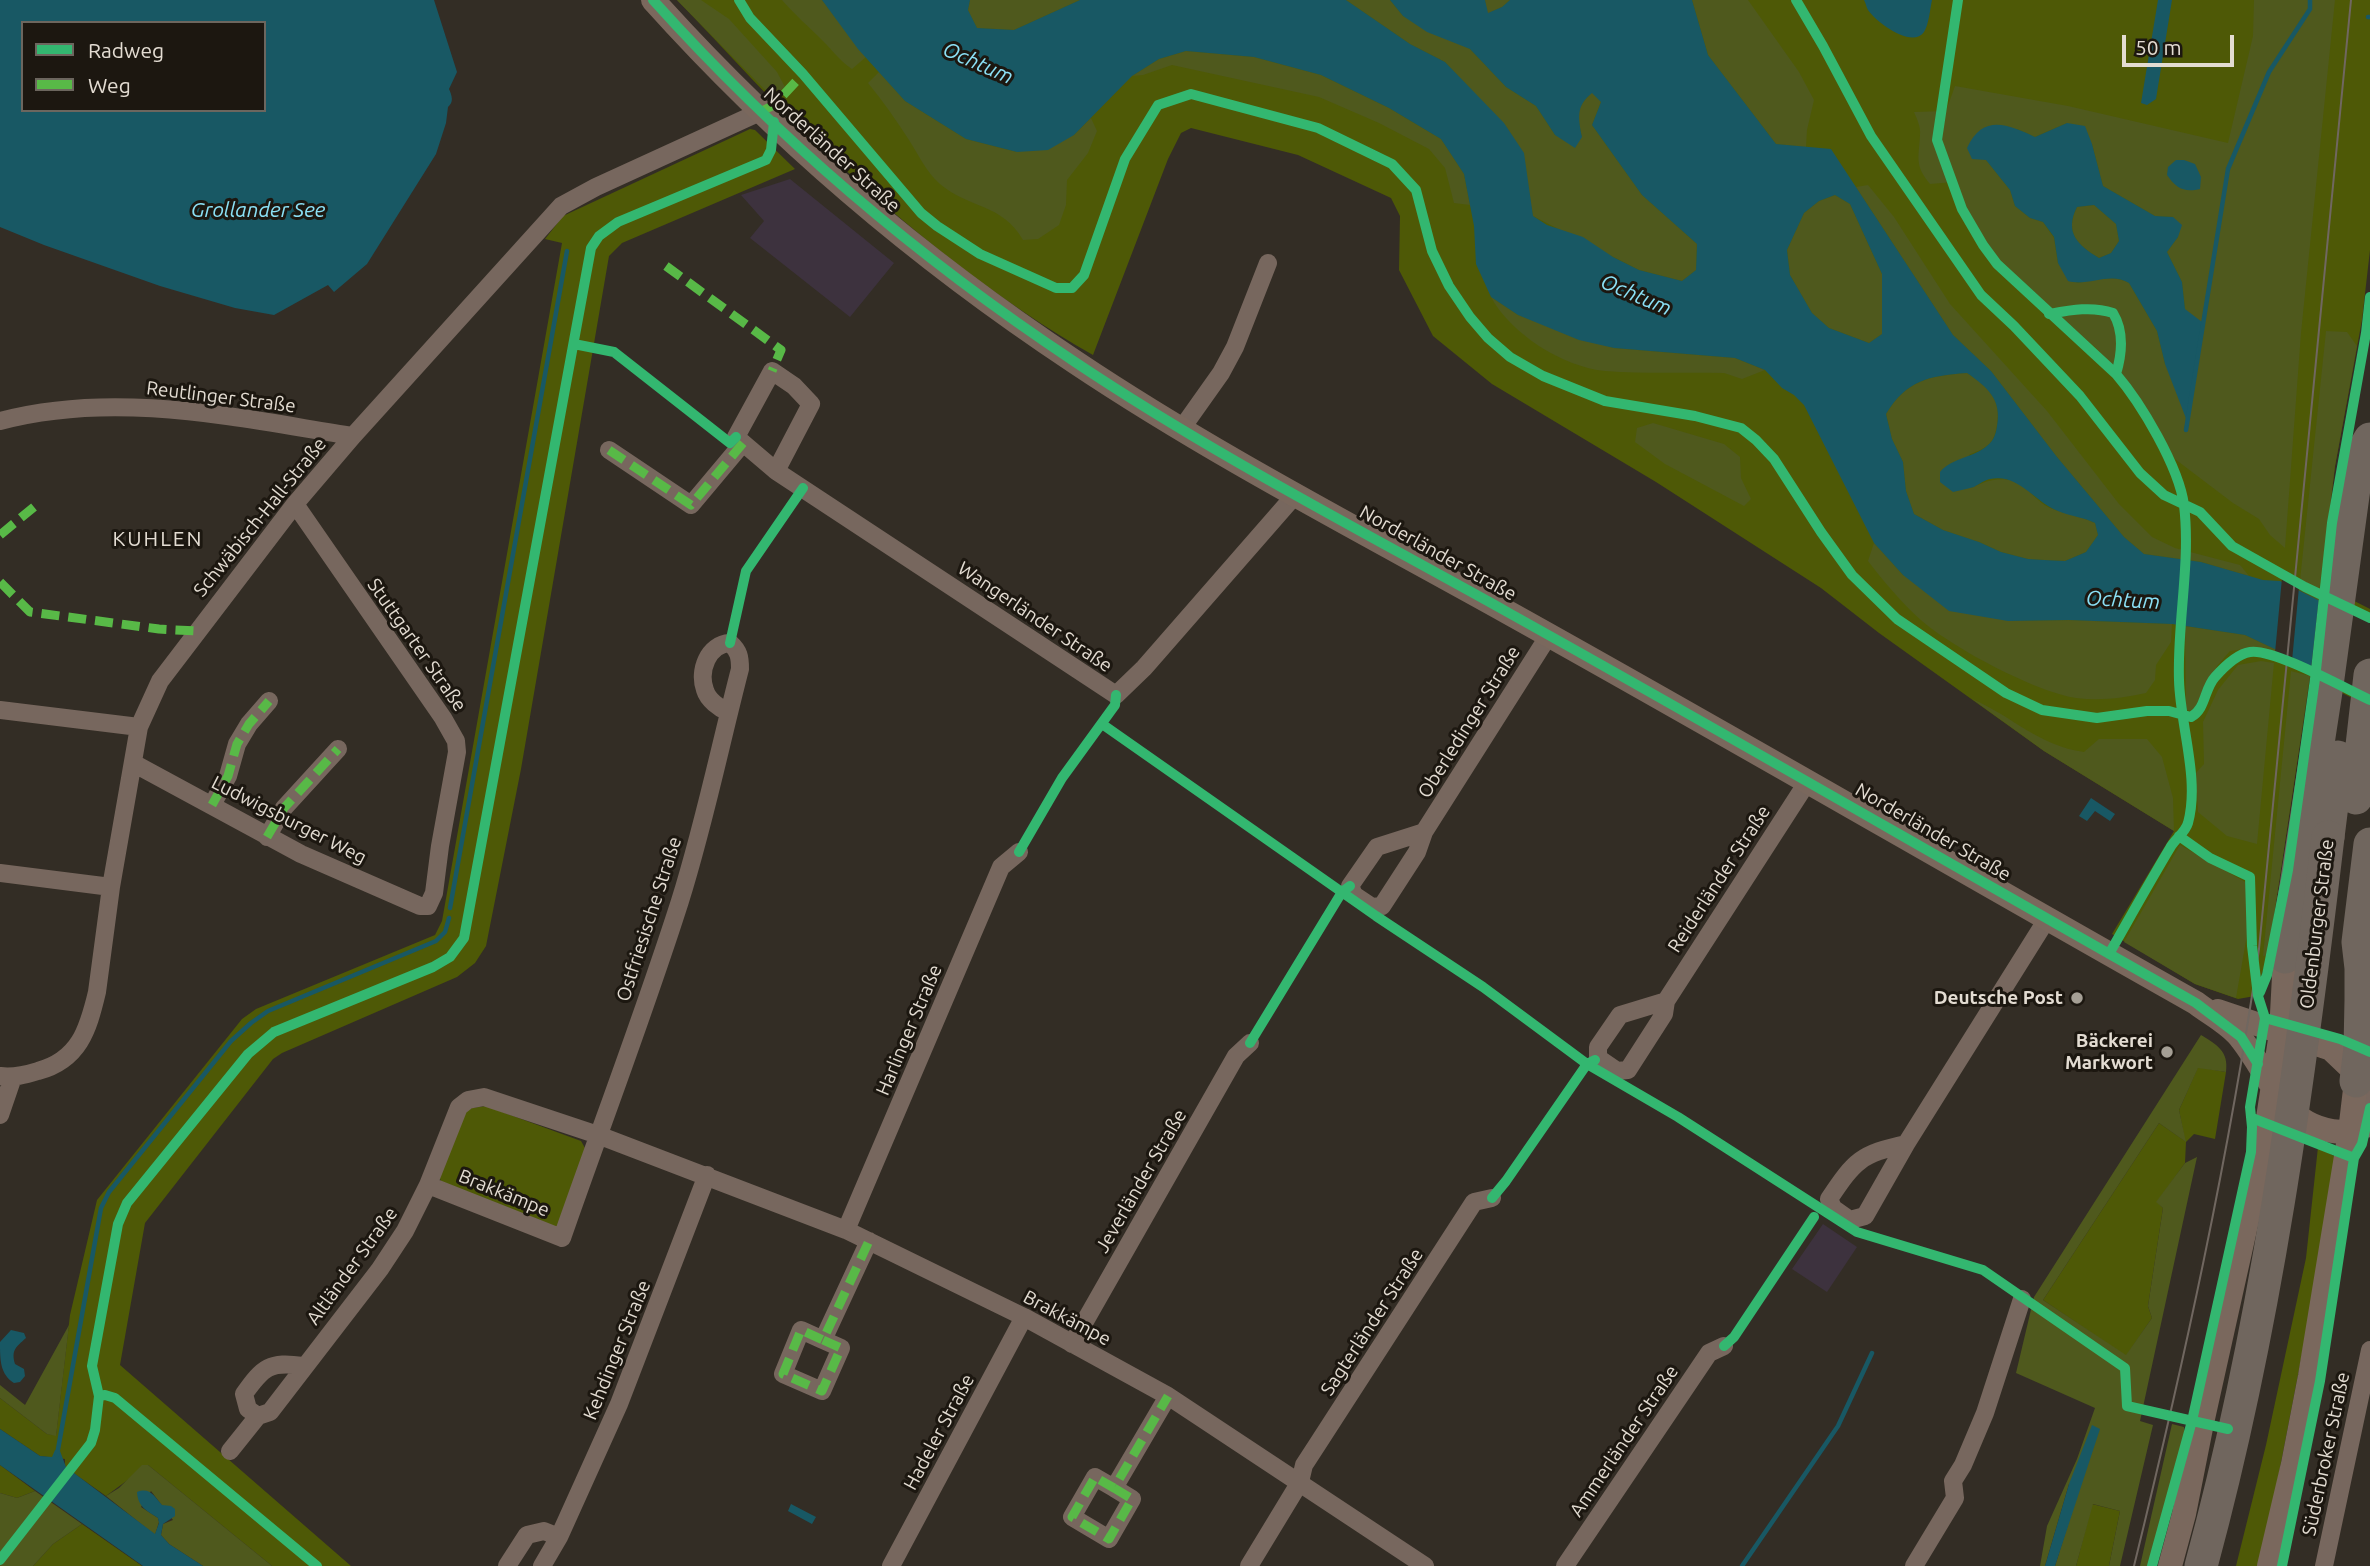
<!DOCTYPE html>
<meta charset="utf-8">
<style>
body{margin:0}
#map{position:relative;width:2370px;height:1566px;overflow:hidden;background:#332d25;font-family:Ubuntu,sans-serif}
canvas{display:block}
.legend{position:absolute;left:21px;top:21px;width:245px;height:91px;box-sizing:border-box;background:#1c1710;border:2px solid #6c665e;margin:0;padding:9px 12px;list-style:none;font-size:21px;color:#e3dcd2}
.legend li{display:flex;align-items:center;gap:14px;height:35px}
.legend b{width:35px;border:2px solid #6c665e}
.scale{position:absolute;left:2122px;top:35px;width:112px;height:32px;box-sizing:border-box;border:4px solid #e3dcd2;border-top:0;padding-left:9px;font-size:21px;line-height:24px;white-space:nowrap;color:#e3dcd2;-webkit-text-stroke:5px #1c1710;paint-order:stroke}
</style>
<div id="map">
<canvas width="2370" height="1566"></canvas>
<ul class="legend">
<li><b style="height:9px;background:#33b770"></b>Radweg</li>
<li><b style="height:9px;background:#58b947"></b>Weg</li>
</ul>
<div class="scale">50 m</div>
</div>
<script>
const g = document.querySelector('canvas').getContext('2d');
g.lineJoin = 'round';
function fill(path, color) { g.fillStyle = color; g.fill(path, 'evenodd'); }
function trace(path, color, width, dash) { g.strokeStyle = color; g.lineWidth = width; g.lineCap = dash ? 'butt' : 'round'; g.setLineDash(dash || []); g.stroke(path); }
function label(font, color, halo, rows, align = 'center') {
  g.font = font + ' Ubuntu,sans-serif'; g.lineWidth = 6; g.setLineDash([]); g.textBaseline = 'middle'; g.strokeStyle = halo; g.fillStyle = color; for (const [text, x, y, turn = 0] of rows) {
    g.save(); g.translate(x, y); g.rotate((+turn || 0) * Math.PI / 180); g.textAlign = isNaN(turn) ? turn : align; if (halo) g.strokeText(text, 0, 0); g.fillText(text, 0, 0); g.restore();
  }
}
const industrial = new Path2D(`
 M790 179 894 263 850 317 750 238 764 221 741 195Z
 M1823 1224 1857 1247 1827 1292 1792 1269Z`);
const green = new Path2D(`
 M677 0H2370V250L2362 320 2335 466 2321 584 2370 609V707L2310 677 2268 955 2255 996 2238 999 2195 984 2112 934 2174 831 2044 751 1879 633 1821 588 1656 482 1492 384 1433 336 1399 270 1400 216 1391 198 1298 155 1191 128 1181 133 1168 159 1093 355C998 301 910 230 830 156 776 108 728 52 677 0Z
 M750 129 755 130 795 169 622 243 609 256 521 769 486 946 475 963 457 977 282 1053 273 1059 145 1223 120 1365 351 1566H272L148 1465 106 1496 65 1467V1459L40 1456 0 1429V1398L47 1434 56 1435 70 1315 97 1200 242 1019 256 1009 435 935 442 921 562 243 545 239 563 216Z
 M2198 1067 2226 1072 2215 1139 2194 1134 2186 1142 2185 1163 2157 1202 2163 1208 2148 1306 2152 1318 2126 1356 2043 1300 2159 1123 2185 1141 2179 1110Z
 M486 1106 581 1141 585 1148 559 1230 442 1185 439 1175 465 1112 472 1108Z
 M2318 1147 2336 1157 2321 1256 2261 1566H2236L2266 1445 2306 1258Z
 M0 1465 35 1491 17 1498 0 1493Z
 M2092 1504 2120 1511 2109 1566H2076Z
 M82 1524 142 1566H33L53 1544Z`);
const forest = new Path2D(`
 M677 0H701L729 19 777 72 785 87 772 97Z
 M782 0H822L866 57 852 69C840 61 833 51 823 41 809 27 795 15 782 0Z
 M970 0H1080L1014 30 977 28 968 10Z
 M1346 0H1390L1403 16 1470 49 1506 87 1536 106 1555 135 1582 137C1577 115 1575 109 1592 92L1601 102 1592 125 1642 195 1697 244 1696 270 1682 281 1639 270 1533 216 1528 187 1474 93 1445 62 1410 44Z
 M1485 0H1510L1502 7 1487 14Z
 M1692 0H1748L1799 72 1814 100 1807 130 1806 147 1776 144 1708 55Z
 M2254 0H2335L2301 333 2285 548 2270 535 2259 519 2233 503 2175 459 2125 380 2096 348 2027 289 2001 262 1969 217 1954 182 1930 184C1914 165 1919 157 1920 135 1921 127 1917 119 1914 112L1946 111 1955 86 2068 106 2228 143 2253 36ZM2067 123 2092 144 2103 186 2155 216 2173 217 2178 237 2167 252 2182 282 2185 309 2165 364 2157 331 2129 283C2113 274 2094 280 2077 283L2058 263 2054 238 2043 222 2030 218 2015 206 2010 190 1986 160 2017 129 2035 137Z
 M1186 51 1254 57 1321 75 1389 108 1441 139 1464 174 1470 205 1454 203 1445 168 1429 149 1379 123 1319 97 1172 65 1143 75 1132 76 1159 59Z
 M879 72 905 101 966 139 1017 152 1074 135 1091 118 1097 131 1088 153 1067 180 1066 205 1059 225 1038 239 1023 240C1002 203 969 209 940 184 927 173 918 154 909 140 896 120 883 101 868 83Z
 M1868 185 1894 217 1950 304 2047 411 2119 504 2152 537 2175 548 2240 565 2249 576 2201 562 2144 554 2124 537 2057 457 1991 371 1953 335 1856 187Z
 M1835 195 1850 204 1882 274V334L1869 343 1829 328 1812 313 1790 275 1787 250 1804 213 1819 201Z
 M2094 205 2116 224 2119 241 2111 253 2099 258C2078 245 2064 233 2077 207Z
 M1491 297 1518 315 1614 348 1735 358 1765 370 1742 379 1724 373C1684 372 1644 374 1605 371 1563 367 1511 334 1491 297Z
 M2326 331 2347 332 2357 346 2335 466 2318 600 2299 590Z
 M1967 373C1987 386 2002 399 1997 425 1996 432 1994 440 1988 445 1984 449 1975 452 1969 455L1971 488C1987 480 2006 474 2023 486 2032 493 2038 502 2048 507 2064 514 2080 516 2095 523L2098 535 2086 552 2065 561 2044 560 2028 559 2001 552 1979 542 1943 530 1914 514 1906 491 1903 462 1892 439 1886 414C1907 380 1928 376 1967 373Z
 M1653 423 1724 444 1740 457 1741 478 1751 499 1744 506 1665 464 1635 442 1637 428Z
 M1874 543 1903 575 2008 621 2069 620 2172 624 2171 642 2156 665 2155 680 2146 693C2123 698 2101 701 2076 698 2036 692 1953 648 1922 621 1902 603 1885 583 1868 561Z
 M2185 626 2245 635 2275 649V653L2251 648 2230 651 2217 666 2193 711 2186 710Z
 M2261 661 2274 663 2257 844 2227 836 2198 812 2196 773 2204 764 2203 722 2218 690 2238 665Z
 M2291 671 2310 676 2268 955 2263 956Z
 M1972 699C2012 716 2039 746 2084 752L2099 739H2147L2162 757 2173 798 2174 831 2044 751Z
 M2180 845 2247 883 2248 929 2236 998 2195 984 2124 942Z
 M2201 1035C2217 1045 2229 1051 2226 1072L2198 1068 2179 1110 2186 1142 2159 1123 2043 1300 2126 1355 2152 1318 2148 1306 2163 1208 2156 1202 2185 1163 2197 1157 2140 1421 2153 1425 2120 1566H2109L2120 1511 2093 1504 2076 1566H2055L2078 1492 2069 1484 2045 1566H2040L2047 1526 2077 1459 2095 1408 2016 1373 2034 1297Z
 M69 1325 57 1428 56 1436 47 1434 0 1398V1385L25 1405Z
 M2172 1424 2184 1427 2185 1437 2149 1566H2140Z
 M142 1465H148L272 1566H203L169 1544 161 1535 163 1524 173 1520 151 1491 141 1507 158 1518 159 1522 155 1535 106 1496 119 1488Z
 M35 1491 82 1524 53 1544 33 1566H0V1493L17 1498Z`);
const water = new Path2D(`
 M0 0H434L457 72 449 89C452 96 454 102 448 107L446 123 436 154 404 205 367 264 334 292 328 285 274 315 235 308 160 286 44 245 0 227ZM23 23H264V110H23Z
 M822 0H970L968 10 977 28 1014 30 1080 0H1346L1410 44 1445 62 1504 123 1524 153 1533 216 1547 225 1583 237 1613 257 1639 270 1682 281 1696 270 1697 244 1642 195 1592 125 1601 102 1592 93C1576 106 1578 117 1582 137L1575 148 1555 135 1536 106 1506 87 1470 49 1427 32 1403 16 1390 0H1485L1488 13 1502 7 1510 0H1692L1708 55 1776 144 1831 149 1953 335 1991 371 2057 457 2124 537 2144 554 2201 562 2263 580 2280 581 2370 626V694L2245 635 2172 624 2069 620 2008 621 1949 611 1903 575 1874 543 1804 405 1794 395 1782 388 1765 370 1735 358 1614 348 1579 340 1518 315 1491 297 1476 264 1474 226 1464 174 1441 139 1389 108 1321 75 1254 57 1186 51 1159 59 1132 76 1074 135 1048 150 1017 152 966 139 905 101 858 49ZM1835 195 1850 204 1882 274V334L1869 343 1829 328 1812 313 1790 275 1787 250 1804 213 1819 201ZM1967 373C1987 387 2002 399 1997 426 1996 433 1994 440 1988 445 1974 458 1953 457 1940 472V482L1953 492C1960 490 1968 489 1974 487 1979 484 1985 480 1990 479 2019 473 2034 502 2058 511 2070 516 2083 517 2095 523L2098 535 2086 552 2065 561 2044 560 2028 559 2001 552 1979 542 1943 530 1914 514 1906 491 1903 462 1892 439 1886 414C1907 380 1928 376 1967 373Z
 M1864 0H1932C1930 9 1929 24 1924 32 1912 49 1876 22 1868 10 1866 7 1866 3 1864 0Z
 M2158 0H2172L2156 99 2147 105 2141 103Z
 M2067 123 2085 126 2092 144 2103 186 2155 216 2173 217 2182 225 2178 237 2167 252 2182 282 2185 309 2202 322 2187 421 2165 364 2157 331 2129 283C2110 271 2088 287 2068 281L2058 263 2054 237 2043 222 2030 218 2015 206 2010 190 1986 160 1972 159 1967 148C1983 114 2007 124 2035 137ZM2094 205 2116 224 2119 241 2111 253 2099 258C2078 245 2064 233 2077 207Z
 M2176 160H2184L2195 164 2201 177 2200 189C2184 193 2176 188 2167 175L2168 167Z
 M2091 798 2115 814 2110 821 2095 811 2087 821 2079 816Z
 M11 1330 24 1333 26 1338C16 1347 11 1350 15 1364L24 1369 25 1376 20 1382 14 1383C0 1374 0 1360 0 1342Z
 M2092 1425 2100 1429 2055 1566H2045L2069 1484Z
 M0 1429 40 1456 52 1457 55 1450 60 1451 66 1467 155 1534 159 1523 158 1518C146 1510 138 1507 137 1492 150 1487 154 1496 162 1505L171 1506 175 1509V1516L163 1524 161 1535 169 1544 203 1566H143L0 1465Z
 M791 1504 816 1517 812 1524 788 1511Z`);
const pier = new Path2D(`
 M2282 578 2299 587 2292 661 2275 653Z
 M2319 597 2370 622V697L2311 669Z`);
const stream = new Path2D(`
 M2368 17H2370
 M2186 430 2228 169 2269 72 2310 9V0
 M450 908 567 251
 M57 1455 101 1208 109 1192 231 1041 251 1023 268 1011 436 941 445 932 449 918
 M1742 1566 1838 1426 1872 1353`);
const street = new Path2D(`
 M0 421C116 390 237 418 353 436
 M1182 428 1221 373 1235 347 1268 263
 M609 450 691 505 743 443
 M776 471 811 404 794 386 772 371 736 437 776 471 1116 695 1144 668 1296 494
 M0 710 139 727
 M728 712C719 708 708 700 705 690 698 671 708 644 730 643 739 651 740 657 740 669 720 746 704 825 680 901 644 1014 601 1126 562 1238L428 1185 459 1107 468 1100 484 1097 598 1135 846 1230 1024 1317 1168 1396 1425 1566
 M133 763 301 854 420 906H428L434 893 440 846 457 752 456 741 443 718 295 504
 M212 805 228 776 237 744 249 724 269 701
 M1424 832 1417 852 1382 906 1372 907 1354 895 1350 886 1377 847 1424 832 1549 635
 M267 837 284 808 338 749
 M0 873 111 887
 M1666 1001 1620 1015 1598 1047V1058L1617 1071 1628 1070 1664 1014 1666 1001 1808 781
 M0 1076C13 1078 25 1075 38 1071 79 1060 88 1030 97 992L111 887 139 727 160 681 295 504 353 436 561 206 596 187 762 111
 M2356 1081 2370 1109
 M0 1115 13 1077
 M2350 1132 2370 1128
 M1906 1144C1861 1154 1855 1160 1829 1199L1833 1208 1850 1220 1865 1216 1906 1144 2047 919
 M846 1230 1001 867 1019 852
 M823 1340 841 1348 822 1391 783 1374 801 1330 823 1340 869 1241
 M1072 1344 1236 1056 1250 1043
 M258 1416 248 1409 244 1394C263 1367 270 1361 303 1366
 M230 1451 258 1416 270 1412 380 1269 405 1231 428 1185
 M1114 1488 1132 1499 1109 1539 1072 1517 1095 1477 1114 1488 1168 1396
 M559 1537 619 1404 707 1175
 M507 1566 527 1535 544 1531 559 1537 542 1566
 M891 1566 1024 1317
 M1249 1566 1300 1482 1304 1465 1317 1445 1474 1202 1492 1198
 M1565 1566 1709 1353 1724 1346
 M1914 1566 1955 1498 1953 1481 1963 1465 1985 1413 2022 1299
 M2324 1566 2370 1350`);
const secondary = new Path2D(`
 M653 0C777 138 921 260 1075 362 1214 455 1364 532 1509 613 1739 741 1967 874 2196 1003 2210 1014 2232 1025 2242 1040 2275 1083 2286 1134 2350 1132
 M2218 1011 2331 1049 2352 1069 2356 1081 2350 1132 2310 1376 2293 1464 2269 1566
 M2170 1566 2184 1514 2202 1423 2264 1144 2281 1033 2285 957`);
const highway = new Path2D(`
 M2356 798 2370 675
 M2328 837 2338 757
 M2285 957 2327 685 2358 459 2370 439
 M2356 1081 2360 1048 2361 1000V968L2358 942 2370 844`);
const tram = new Path2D(`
 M2134 1566C2184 1362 2229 1157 2259 949L2351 0`);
const highwayBridge = new Path2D(`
 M2201 1566C2266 1328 2299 1082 2328 837`);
const quiet = new Path2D(`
 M762 111 774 105 803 74
 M666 266 781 350 772 371
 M609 450 691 505 743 443
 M0 535 34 507
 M0 582 30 612 159 629 196 631
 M212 805 228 776 237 744 249 724 269 701
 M267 837 284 808 338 749
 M823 1340 841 1348 822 1391 783 1374 801 1330 823 1340 869 1241
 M1114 1488 1132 1499 1109 1539 1072 1517 1095 1477 1114 1488 1168 1396`);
const cycleway = new Path2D(`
 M653 0C777 138 921 260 1075 362 1214 455 1364 532 1509 613 1739 741 1967 874 2196 1003L2241 1037 2258 1064
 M739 0 750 18 803 74 921 213 937 226 980 254 1056 288H1072L1084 275 1125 159 1158 105 1191 94 1318 128 1392 164 1416 190 1432 251 1449 286 1470 317 1488 338 1510 357 1543 376 1605 401 1695 416 1741 428 1756 440 1774 459 1821 532 1852 575 1897 619 2006 693 2042 710 2097 718 2147 711H2169L2191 717C2206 709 2204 689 2215 677 2223 668 2237 654 2250 652 2273 648 2346 689 2370 700
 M1796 0 1823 46 1871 136 1981 295 2014 326 2080 396 2140 473 2164 495 2200 512 2232 546 2305 587 2370 618
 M1958 0 1937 140 1962 209 1983 245 1997 264 2116 374C2141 403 2179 467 2184 505 2191 563 2177 622 2179 680 2180 725 2200 779 2188 823 2185 833 2175 839 2170 848 2149 883 2129 919 2109 954
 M2049 314C2071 310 2092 306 2113 313 2124 331 2122 354 2116 374
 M574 344 614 352 730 443 736 437
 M730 643 746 571 803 488
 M1102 724 1376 916 1483 987 1587 1064 1678 1117 1857 1232 1983 1270 2125 1368 2127 1406 2228 1429
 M1019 852 1062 778 1115 705 1116 695
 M2260 992 2267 975 2288 870 2315 679 2332 523 2366 333 2370 297
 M2265 1018 2340 1039 2370 1052
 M1250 1043 1342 892 1350 886
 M2252 1118 2354 1158
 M1492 1198 1506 1181 1587 1064 1595 1060
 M1724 1346 1734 1337 1814 1217
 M99 1396 105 1395 115 1398 317 1566
 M0 1560 91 1443 95 1430 99 1396 92 1366 118 1224 127 1203 248 1054 274 1032 433 967 450 957 464 938 591 248 599 236 618 222 766 160 771 150 774 122
 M2152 1566 2192 1421 2251 1152 2252 1127 2250 1107 2265 1018 2258 996 2252 946 2250 877 2210 858 2179 836
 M2282 1566 2320 1381 2354 1158 2362 1144 2370 1108`);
const markers = [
 [2077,998,7,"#a59f95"],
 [2167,1052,7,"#a59f95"]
];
const streetNames = [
 ["Norderländer Straße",832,150,42],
 ["Reutlinger Straße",221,397,7],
 ["Schwäbisch-Hall-Straße",260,517,-51],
 ["Norderländer Straße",1438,553,29],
 ["Wangerländer Straße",1035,617,34],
 ["Stuttgarter Straße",417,645,55],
 ["Oberledinger Straße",1469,722,-58],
 ["Ludwigsburger Weg",289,820,27],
 ["Norderländer Straße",1933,832,30],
 ["Reiderländer Straße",1719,879,-57],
 ["Ostfriesische Straße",649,919,-72],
 ["Oldenburger Straße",2317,924,-83],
 ["Harlinger Straße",909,1030,-67],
 ["Jeverländer Straße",1141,1181,-60],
 ["Brakkämpe",504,1193,22],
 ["Altländer Straße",352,1266,-54],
 ["Brakkämpe",1067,1318,28],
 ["Sagterländer Straße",1372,1322,-57],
 ["Kehdinger Straße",617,1350,-68],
 ["Hadeler Straße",939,1432,-62],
 ["Ammerländer Straße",1624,1441,-56],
 ["Süderbroker Straße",2326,1454,-78]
];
const poiNames = [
 ["Deutsche Post",2063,998],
 ["Bäckerei",2153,1041],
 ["Markwort",2153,1063]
];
const waterNames = [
 ["Ochtum",978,63,24],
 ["Grollander See",258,210],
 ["Ochtum",1636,295,23],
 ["Ochtum",2123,600,3]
];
const neighbourhoodNames = [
 ["KUHLEN",158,539]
];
fill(industrial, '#3d323e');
fill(green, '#4e5906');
fill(forest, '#4f591d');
fill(water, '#185864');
fill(pier, '#332d25');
trace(stream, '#185864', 4.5);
trace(street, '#77675e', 18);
trace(secondary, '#7a685d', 24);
trace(highway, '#70665e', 33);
trace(tram, '#706760', 2);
trace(highwayBridge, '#70665e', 33);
trace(quiet, '#58b947', 9, [18, 9]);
trace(cycleway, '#33b770', 10);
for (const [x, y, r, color] of markers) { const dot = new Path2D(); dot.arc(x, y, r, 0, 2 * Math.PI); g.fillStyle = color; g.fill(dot); trace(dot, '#1c1710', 2.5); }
label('19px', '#e3dcd2', '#1c1710', streetNames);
label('bold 19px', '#e3dcd2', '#1c1710', poiNames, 'right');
label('italic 21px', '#8be1f6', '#1c1710', waterNames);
g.letterSpacing = '2px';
label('21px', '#e3dcd2', '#1c1710', neighbourhoodNames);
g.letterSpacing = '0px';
</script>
